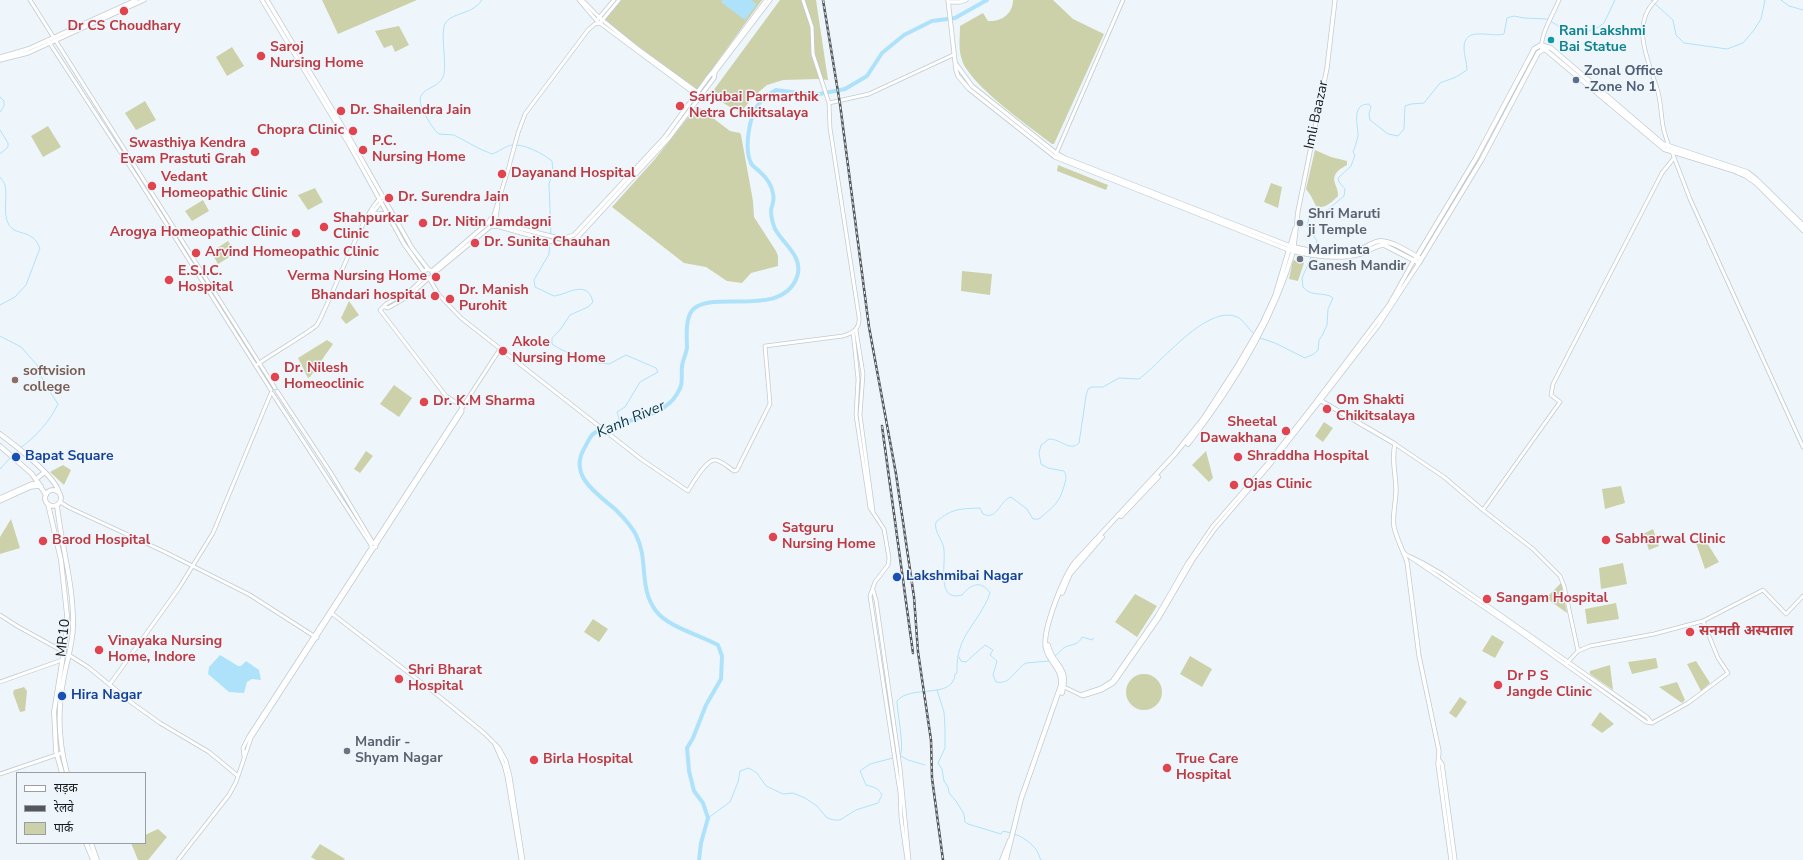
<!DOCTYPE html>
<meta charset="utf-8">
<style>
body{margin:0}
#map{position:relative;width:1803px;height:860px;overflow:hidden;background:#eef6fc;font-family:"Nunito Sans","Noto Sans Devanagari",sans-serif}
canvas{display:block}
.legend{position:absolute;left:16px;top:772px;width:130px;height:72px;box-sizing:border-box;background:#eef6fc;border:1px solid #989ea3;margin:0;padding:5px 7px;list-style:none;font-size:12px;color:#181a1d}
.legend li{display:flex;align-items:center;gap:8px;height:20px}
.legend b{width:20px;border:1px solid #989ea3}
</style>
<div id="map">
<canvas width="1803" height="860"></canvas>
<ul class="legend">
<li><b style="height:5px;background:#fff"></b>सड़क</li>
<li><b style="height:5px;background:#53575b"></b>रेलवे</li>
<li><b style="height:11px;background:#cdd1a9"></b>पार्क</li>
</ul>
</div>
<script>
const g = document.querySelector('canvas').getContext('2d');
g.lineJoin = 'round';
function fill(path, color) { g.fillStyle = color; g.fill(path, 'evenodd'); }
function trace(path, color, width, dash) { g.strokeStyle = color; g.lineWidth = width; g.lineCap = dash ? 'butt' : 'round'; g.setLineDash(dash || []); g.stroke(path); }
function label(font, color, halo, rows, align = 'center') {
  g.font = font + ' "Nunito Sans","Noto Sans Devanagari",sans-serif'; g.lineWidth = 3; g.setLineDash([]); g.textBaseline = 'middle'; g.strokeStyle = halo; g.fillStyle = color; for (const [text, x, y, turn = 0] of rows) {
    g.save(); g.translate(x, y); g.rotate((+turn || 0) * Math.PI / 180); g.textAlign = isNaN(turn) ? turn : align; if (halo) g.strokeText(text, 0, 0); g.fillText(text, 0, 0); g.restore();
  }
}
const green = new Path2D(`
 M322 0H417L338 34Z
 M620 0H762L697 90 604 21Z
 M780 0H816L828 80 818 79 783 80 767 85 755 95 740 113 710 95Z
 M1013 0H1053L1073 19 1104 34 1054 144H1052C1030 127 970 85 962 60 958 50 960 37 960 26L983 13 988 21C1001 22 1013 14 1013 0Z
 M399 26 409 45 395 52 392 45 384 48 375 31Z
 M232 47 244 66 227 76 216 57Z
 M145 101 156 120 136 130 125 113Z
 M697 106 730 131 740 133 741 135 753 201 754 217 776 251 778 256V266L751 273 742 283 727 281 706 267 684 263 612 207 655 159Z
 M48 126 61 147 43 157 31 136Z
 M1315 150 1331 157 1347 161V165C1344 167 1341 168 1338 171 1329 180 1339 186 1338 196 1332 202 1324 210 1316 206L1311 196 1306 189Z
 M1058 165 1108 185 1106 190 1057 171Z
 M1271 183 1282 187 1278 208 1264 202Z
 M315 188 323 202 308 210 298 195Z
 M203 200 209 211 192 221 185 211Z
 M228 241 236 253 218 264 211 252Z
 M1293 260 1304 263 1298 281 1289 279Z
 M962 271 992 274 990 295 961 291Z
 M349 301 359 315 346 324 341 318Z
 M327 340 333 344 310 377 308 378 298 358Z
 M394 385 412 398 399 417 380 404Z
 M1324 422 1333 428 1323 442 1315 436Z
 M366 451 373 456 360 473 354 469Z
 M1206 451 1213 478 1209 482 1192 465Z
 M63 465 71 470 64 485 50 472Z
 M1621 486 1625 503 1605 509 1602 489Z
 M11 519 20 548 0 554V537Z
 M1653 529 1659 546 1649 550 1643 534Z
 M1702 535 1719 562 1705 569 1695 540Z
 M1623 563 1627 584 1601 589 1599 568Z
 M1561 583 1567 613 1546 598Z
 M1135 594 1157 606 1137 637 1115 622Z
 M1616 603 1619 619 1587 624 1585 609Z
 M593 619 608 629 599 642 584 632Z
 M1492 635 1504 642 1495 658 1482 651Z
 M1190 656 1212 669 1202 687 1180 674Z
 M1656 658 1658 668 1632 674 1628 662Z
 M1696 661 1710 683 1701 691 1687 664Z
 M1610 665 1613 690 1590 674V671Z
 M1126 692a18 18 0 1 1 36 0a18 18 0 1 1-36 0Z
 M1677 682 1685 700 1682 703 1659 687Z
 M24 687 27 691 25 711 20 712 13 693 14 690Z
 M1460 697 1467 702 1456 718 1449 713Z
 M1600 712 1614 724 1602 733 1591 725Z
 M158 829 167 837 148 860H138L131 843H145V835Z
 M320 844 345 859 344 860H316L311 857Z`);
const water = new Path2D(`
 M723 0H751L757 4 745 20 721 2Z
 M220 655 238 666H241L246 661 259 670 261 680 252 679 247 682 244 693 229 692 208 674 209 667Z`);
const stream = new Path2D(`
 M482 0C474 14 454 12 446 22 439 31 448 65 443 77 439 88 420 88 420 100 420 108 433 130 439 134L454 135 480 149 492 154C499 152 505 146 512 145 525 144 542 153 552 161L553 171 549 184 551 235
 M1651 0 1673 20 1676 35 1684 43 1727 49 1743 43 1754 30 1761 19 1765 0
 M1781 0 1789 6 1803 10
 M0 97 4 101V106L0 112
 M0 130 8 143V147L0 154
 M0 177C1 179 4 182 5 185 8 197 2 213 9 225 15 234 25 231 33 238 36 240 38 244 40 248L26 285 15 297 0 305
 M550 242 549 254 534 280 535 287 554 296C567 295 587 278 593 302L588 307 570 315 560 330 552 338V344L562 350 582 358H592L598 363 609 364 626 355 656 368 658 372 640 382 625 407 617 412 620 422
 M1315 249 1317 241 1307 226 1309 218 1317 213 1325 212 1344 196 1345 189 1339 182 1338 178 1351 166 1355 155 1353 152C1355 147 1357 141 1358 136 1358 124 1351 104 1369 104L1371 107 1369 114 1370 120 1388 134 1398 136 1404 129 1405 106 1411 104 1424 103 1440 83 1456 77 1467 70C1467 63 1464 55 1464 48 1464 25 1491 38 1504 34L1507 18 1514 16 1524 18 1547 19 1565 30 1578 35 1597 28 1604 23 1615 0
 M0 336 21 347 37 365 44 383 58 404C50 421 36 437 20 448
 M1260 338 1275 343 1305 358 1314 354 1318 350 1319 340 1322 336 1327 325 1328 309 1333 298C1325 291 1312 298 1303 287L1302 278 1311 257
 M13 455 18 450
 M0 469 11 457
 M1055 656C1058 654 1062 649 1065 647 1072 644 1079 645 1082 637L1092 640 1094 638
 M959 657 961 661 966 662 985 645 993 650 990 655 997 661 993 675 996 682C1011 685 1014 670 1026 663L1049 661
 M937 690 944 712 945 728V748L938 763 942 769 944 781 948 787 949 793 956 801 964 814 965 822 968 824 1001 834 1003 831 1011 833
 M900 756C905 748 897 712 897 701 910 684 954 700 955 674L957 673C955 635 979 624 990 593 981 579 970 585 962 595 934 603 948 559 943 545 940 536 934 531 936 522 952 508 960 509 980 508L983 514C997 521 1000 500 1011 497L1027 509 1033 519H1039C1055 505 1059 504 1065 483 1066 478 1067 476 1064 471L1048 468 1041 464 1039 453 1041 445 1049 439C1061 439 1070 452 1079 443L1086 396 1088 389 1092 387H1103L1119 378 1139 379C1162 362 1207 304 1237 317 1244 320 1248 329 1254 334
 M901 756 908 760 925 765
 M708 818 730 802 738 782 740 771 749 768 757 773 766 786 783 794 793 793 805 798 817 806 827 818 834 820H840L856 810 878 803 882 795C878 787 873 787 866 785L860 771 870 764 893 758
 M1014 834C1022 836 1033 844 1037 851 1039 854 1039 857 1041 860`);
const river = new Path2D(`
 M699 860 701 843 708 818 703 803 694 791 689 771 687 748 693 738 706 705 721 679 722 656 718 645C700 635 668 627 656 611 638 587 649 560 636 535 632 527 623 517 616 510 598 494 567 476 585 447 587 443 590 437 593 434 596 431 601 430 604 429 627 419 664 417 677 394 684 383 681 379 682 367 682 361 686 355 687 348 687 337 684 314 696 307 720 292 782 317 797 277 804 257 784 245 775 229 773 224 771 215 771 210 772 205 775 200 773 194 772 185 766 177 759 171 757 169 752 166 751 163 744 149 749 117 758 105 762 99 769 94 776 90L814 95 845 89 867 76 882 53 904 35 932 21 955 18 987 0`);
const tertiary = new Path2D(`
 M30 0 275 388
 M579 0 597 21 699 97
 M582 0 600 18 637 48 699 93
 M1656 0C1629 26 1650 63 1658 92 1661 103 1661 115 1663 126 1664 133 1667 140 1669 147
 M598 19 614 0
 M49 42 140 182 271 390
 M1542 50C1539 36 1554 13 1559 0
 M711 74 766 0
 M829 103 869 94 953 55
 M1672 152 1690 199 1803 447
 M1056 154 1123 0
 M368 218 382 201
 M493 218 508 170 518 133 525 114 588 30 595 24 600 23 619 0
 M496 218 498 205
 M425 277 411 290 386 304 380 310 446 396 463 407
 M429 278 439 295 461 318 641 459 688 491C692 484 707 459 715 460 721 460 729 468 734 471L737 470 770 404 765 346 843 336C853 333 860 329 859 317L830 128 829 103 813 54 812 27 803 0
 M385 307 388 308 409 296 428 279
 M856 330 863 374 860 415 873 511
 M853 332 858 379 856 415 870 508 884 529 889 558 888 565 875 582 870 596 900 793 901 818 907 860
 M258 364C267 357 313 330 317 325 331 301 365 206 382 197
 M277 391 331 473 373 543
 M272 393 371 545
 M1395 444 1444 477 1483 510 1533 549 1560 576 1564 586 1578 651
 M60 502 70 508 165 552 250 595 317 638
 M1483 510 1560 402 1551 395 1553 384 1662 173 1674 158
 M374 543 376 547 371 548V544L374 543 500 349
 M376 545 462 412V409
 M1404 553 1516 629 1646 722 1652 723 1688 703 1728 673 1718 658 1703 621
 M1409 556 1423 563 1442 574 1647 717 1652 723
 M873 590 876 600 900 767 909 860
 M330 612 435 693 484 733 499 748 506 761 510 776 523 860
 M0 615 17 626 64 652
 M69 655 88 667 132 703 160 723 209 752 238 776
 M1567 663 1578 651 1590 646 1654 634 1703 621 1763 590 1786 614 1803 596
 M0 682 62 660
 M110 684 179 588 213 533 271 393
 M1062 686 1083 696 1102 690 1114 683 1159 618 1193 560 1215 529 1269 466 1320 401
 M1080 695 1101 688 1112 681 1157 616 1187 564 1212 527 1267 464 1318 399
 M495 745 504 765 507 777 521 860
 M244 757 243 748 249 736 371 548
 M0 774 62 753
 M178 860 229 795 236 782 251 738 374 548`);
const secondary = new Path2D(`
 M262 0 350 146 404 244 424 272
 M267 0 353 144 412 248 428 269
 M948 0 956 70 958 76 969 89 1055 157 1289 250
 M948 2H960L966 0
 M0 57 28 49 136 0
 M0 60 28 53 144 0
 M956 64 972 86 1056 153 1065 158 1290 246 1295 229
 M372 213 387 214
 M489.5 222a4.5 4.5 0 1 1 9 0a4.5 4.5 0 1 1-9 0Z
 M499 223 562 239 574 235 664 138 710 75 715 72
 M497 226 561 244 575 240 669 138 714 78 715 72 770 0
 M1294 247 1298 211 1327 68 1335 0
 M1414 260 1389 305 1318 399 1395 444C1391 460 1396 474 1396 490 1396 503 1392 515 1394 527 1397 540 1403 550 1407 562L1419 656 1439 751 1438 764 1451 860
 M423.5 274a4.5 4.5 0 1 1 9 0a4.5 4.5 0 1 1-9 0Z
 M432 271 490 221
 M433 274 491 226
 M1320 401 1378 326 1419 263
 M0 498 31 484 39 483
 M0 501 31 487 41 486
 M1439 760 1442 764 1455 860`);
const primary = new Path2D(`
 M1289 250C1312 256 1337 260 1360 254 1368 252 1375 245 1384 245L1419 263 1482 159 1538 53 1544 49 1547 51 1664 149 1732 170 1746 176 1756 183 1803 230
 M1416 258 1476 158 1531 55 1534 49 1541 45 1551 48 1663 144 1747 172 1756 179 1803 225
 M0 434C14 444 57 478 59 493
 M1188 444C1234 385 1273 321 1294 249
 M0 446 32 474 46 495
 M36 479 45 472
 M45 498a8 8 0 1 1 16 0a8 8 0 1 1-16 0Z
 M48 504 61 560 67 615 65 644 54 712 56 751 62 773
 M57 505C61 545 74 585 73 626 73 643 67 660 64 677 57 710 58 740 67 773
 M1121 516 1158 477
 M1062 593 1070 574 1102 537
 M1048 645C1053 667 1070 665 1062 693
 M86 843 93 860
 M91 843 97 860
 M1002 860 1010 840
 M1006 860 1021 799 1061 685C1062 667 1050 664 1046 649 1041 632 1064 576 1075 562L1175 454 1203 419 1238 365 1262 324 1275 296 1290 246C1312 252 1336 256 1358 250 1366 248 1373 241 1381 241 1395 242 1410 253 1421 259`);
const rail = new Path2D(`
 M823 0 840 104 869 327 896 474 914 597 918 652 931 740 932 778 943 860
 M882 426 913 653`);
const markers = [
 [124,11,5,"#e0444e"],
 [1551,40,4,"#0f9aa8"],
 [261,56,5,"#e0444e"],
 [1576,80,4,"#5c6f8a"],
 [680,106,5,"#e0444e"],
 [341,111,5,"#e0444e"],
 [353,131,5,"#e0444e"],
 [363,150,5,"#e0444e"],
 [255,152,5,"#e0444e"],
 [502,174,5,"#e0444e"],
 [152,186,5,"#e0444e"],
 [389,198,5,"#e0444e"],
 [423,223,5,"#e0444e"],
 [1300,223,4,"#6b7280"],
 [324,227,5,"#e0444e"],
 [296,233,5,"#e0444e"],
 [475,243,5,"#e0444e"],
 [196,253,5,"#e0444e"],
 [1300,259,4,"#6b7280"],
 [436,277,5,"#e0444e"],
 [169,280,5,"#e0444e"],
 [435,296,5,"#e0444e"],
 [450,299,5,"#e0444e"],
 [503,351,5,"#e0444e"],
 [275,377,5,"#e0444e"],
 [15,380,4,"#8d6e63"],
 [424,402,5,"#e0444e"],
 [1327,409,5,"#e0444e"],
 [1286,431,5,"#e0444e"],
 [16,457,5,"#1a4fb4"],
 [1238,457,5,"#e0444e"],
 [1234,485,5,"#e0444e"],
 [773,537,5,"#e0444e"],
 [1606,540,5,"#e0444e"],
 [43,541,5,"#e0444e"],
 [897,577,5,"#1a4fb4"],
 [1487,599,5,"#e0444e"],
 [1690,632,5,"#e0444e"],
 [99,650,5,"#e0444e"],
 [399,679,5,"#e0444e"],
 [1498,685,5,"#e0444e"],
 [62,696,5,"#1a4fb4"],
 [347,751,4,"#6b7280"],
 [534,760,5,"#e0444e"],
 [1167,768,5,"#e0444e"]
];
const healthNames = [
 ["Dr CS Choudhary",124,27,"center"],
 ["Saroj",270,48],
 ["Nursing Home",270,64],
 ["Sarjubai Parmarthik",689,98],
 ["Netra Chikitsalaya",689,114],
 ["Dr. Shailendra Jain",350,111],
 ["Chopra Clinic",344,131,"right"],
 ["P.C.",372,142],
 ["Nursing Home",372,158],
 ["Swasthiya Kendra",246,144,"right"],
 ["Evam Prastuti Grah",246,160,"right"],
 ["Dayanand Hospital",511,174],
 ["Vedant",161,178],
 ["Homeopathic Clinic",161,194],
 ["Dr. Surendra Jain",398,198],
 ["Shahpurkar",333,219],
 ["Clinic",333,235],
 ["Dr. Nitin Jamdagni",432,223],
 ["Arogya Homeopathic Clinic",287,233,"right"],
 ["Dr. Sunita Chauhan",484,243],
 ["Arvind Homeopathic Clinic",205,253],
 ["E.S.I.C.",178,272],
 ["Hospital",178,288],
 ["Verma Nursing Home",427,277,"right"],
 ["Dr. Manish",459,291],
 ["Purohit",459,307],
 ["Bhandari hospital",426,296,"right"],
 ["Akole",512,343],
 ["Nursing Home",512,359],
 ["Dr. Nilesh",284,369],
 ["Homeoclinic",284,385],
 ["Om Shakti",1336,401],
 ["Chikitsalaya",1336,417],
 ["Dr. K.M Sharma",433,402],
 ["Sheetal",1277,423,"right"],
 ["Dawakhana",1277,439,"right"],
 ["Shraddha Hospital",1247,457],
 ["Ojas Clinic",1243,485],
 ["Satguru",782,529],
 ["Nursing Home",782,545],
 ["Sabharwal Clinic",1615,540],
 ["Barod Hospital",52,541],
 ["Sangam Hospital",1496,599],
 ["सनमती अस्पताल",1699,632],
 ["Vinayaka Nursing",108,642],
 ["Home, Indore",108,658],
 ["Shri Bharat",408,671],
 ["Hospital",408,687],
 ["Dr P S",1507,677],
 ["Jangde Clinic",1507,693],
 ["Birla Hospital",543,760],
 ["True Care",1176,760],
 ["Hospital",1176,776]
];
const cultureNames = [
 ["Rani Lakshmi",1559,32],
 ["Bai Statue",1559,48]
];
const serviceNames = [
 ["Zonal Office",1584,72],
 ["-Zone No 1",1584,88]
];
const streetNames = [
 ["Imli Baazar",1317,115,-78],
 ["MR10",64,638,-84]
];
const worshipNames = [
 ["Shri Maruti",1308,215],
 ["ji Temple",1308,231],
 ["Marimata",1308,251],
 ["Ganesh Mandir",1308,267],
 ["Mandir -",355,743],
 ["Shyam Nagar",355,759]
];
const educationNames = [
 ["softvision",23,372],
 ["college",23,388]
];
const transitNames = [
 ["Bapat Square",25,457],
 ["Lakshmibai Nagar",906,577],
 ["Hira Nagar",71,696]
];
const waterNames = [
 ["Kanh River",631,420,-23]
];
fill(green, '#cdd1a9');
fill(water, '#aee2fa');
trace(stream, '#aee2fa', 1);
trace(river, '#aee2fa', 4);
trace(tertiary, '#c2cad0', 4.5);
trace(secondary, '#c2cad0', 5);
trace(primary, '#c2cad0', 5.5);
trace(tertiary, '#fff', 3);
trace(secondary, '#fff', 3.5);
trace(primary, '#fff', 4);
trace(rail, '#53575b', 2.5);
trace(rail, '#eef6fc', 1, [3]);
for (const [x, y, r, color] of markers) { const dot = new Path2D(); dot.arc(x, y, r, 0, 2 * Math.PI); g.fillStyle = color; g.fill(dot); trace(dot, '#eef6fc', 1.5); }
label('bold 14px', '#be3a42', '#eef6fc', healthNames, 'left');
label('bold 14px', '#0d838f', '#eef6fc', cultureNames, 'left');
label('bold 14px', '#4e5e75', '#eef6fc', serviceNames, 'left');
label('14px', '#181a1d', '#eef6fc', streetNames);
label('bold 14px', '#5b616d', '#eef6fc', worshipNames, 'left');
label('bold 14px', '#785e54', '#eef6fc', educationNames, 'left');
label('bold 14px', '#164399', '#eef6fc', transitNames, 'left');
label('italic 15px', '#073647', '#eef6fc', waterNames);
</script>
